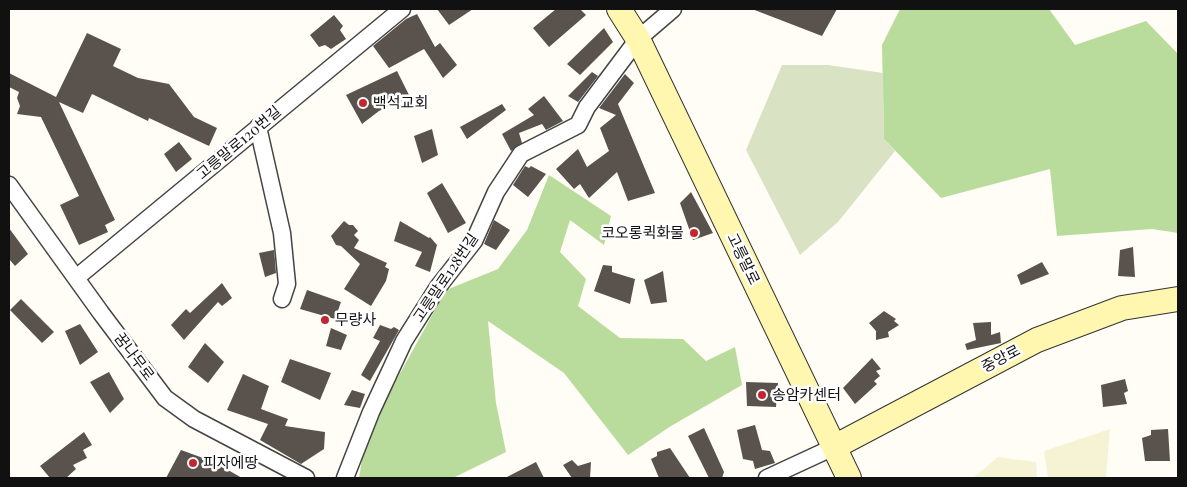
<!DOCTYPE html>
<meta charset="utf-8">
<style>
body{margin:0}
#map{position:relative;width:1187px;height:487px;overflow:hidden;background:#fffdf5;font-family:"Playfair Display",serif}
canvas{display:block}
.frame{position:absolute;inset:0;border:10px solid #111;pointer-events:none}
</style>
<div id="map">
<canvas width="1187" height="487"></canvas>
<div class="frame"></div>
</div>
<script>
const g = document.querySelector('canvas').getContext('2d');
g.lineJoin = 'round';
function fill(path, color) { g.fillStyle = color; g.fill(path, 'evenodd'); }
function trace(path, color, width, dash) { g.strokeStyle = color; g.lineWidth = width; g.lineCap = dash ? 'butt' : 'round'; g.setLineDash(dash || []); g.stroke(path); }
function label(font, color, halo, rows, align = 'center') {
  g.font = font + ' "Playfair Display","Noto Sans KR",serif'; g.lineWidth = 5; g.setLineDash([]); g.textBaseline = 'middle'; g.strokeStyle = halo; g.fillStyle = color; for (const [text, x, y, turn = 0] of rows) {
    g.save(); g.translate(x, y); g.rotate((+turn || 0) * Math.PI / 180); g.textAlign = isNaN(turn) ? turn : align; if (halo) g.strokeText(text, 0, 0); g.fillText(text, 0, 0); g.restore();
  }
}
const farmland = new Path2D(`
 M1110 429 1106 478H1048L1044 451Z
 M998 457 1036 462 1037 478H973Z`);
const forest = new Path2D(`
 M900 9H1049L1075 45 1146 21 1178 54V233L1152 229 1057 236 1050 169 941 198 884 139 882 45Z
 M549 175 611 216 604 245 570 220 560 252 586 279 578 306 620 338 683 339 706 361 735 347 742 385 671 426 628 455 564 373 488 321 496 403 506 452 453 478H359L366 435 446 290 498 269 527 230Z`);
const cemetery = new Path2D(`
 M782 65H828L883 73 884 139 895 151 838 222 800 255 746 150Z`);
const building = new Path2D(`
 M437 9H473L449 25Z
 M556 9H580L586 15 549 47 533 28Z
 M752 9H837L822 36Z
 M417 14 435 47 440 43 457 65 443 78 424 49 389 68 373 46 406 19Z
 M334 15 343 26 340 30 346 39 331 49 325 45 319 47 310 35Z
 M604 28 613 42 580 75 567 64Z
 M87 33 121 49 113 66 138 78 169 84 194 117 217 128 209 146 149 118 148 121 92 94 83 113 59 102 115 220 105 225 108 232 79 245 60 205 79 196 41 117 17 114 20 106 17 98 19 92 9 87V73L56 97Z
 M397 71 410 97 379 111 362 124 346 95Z
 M592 72 598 76 578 102 568 96Z
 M625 74 634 83 618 104 655 193 628 201 617 172 589 198 580 184 574 189 556 169 578 149 587 167 609 151 600 128 616 115 599 108Z
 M544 96 563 121 546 130 542 124 519 133 522 143 511 151 502 134 534 115 528 109Z
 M502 104 506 110 467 139 460 127Z
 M432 129 438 155 422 163 414 136Z
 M179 142 192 159 176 172 164 154Z
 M525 166 529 168 531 166 546 174 528 197 513 185Z
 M442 183 466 223 448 233 427 193Z
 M691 192 713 233 693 240 680 203Z
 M494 220 510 230 496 250 484 244Z
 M344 221 349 225H353L358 231 354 235 359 240 354 248 387 263 385 267 389 269 386 281 371 306 344 289 360 264 341 246 336 245 331 236Z
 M400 221 429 238 430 237 437 245 430 272 415 266 422 252 394 241Z
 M9 228 28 254 15 266 9 259Z
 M1133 247 1135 277 1118 276 1120 250Z
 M274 250 276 273 265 277 259 253Z
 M1042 262 1049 274 1021 285 1017 275Z
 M603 265 612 266V272L635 279 630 304 594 291Z
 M663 271 667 302 651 304 644 280Z
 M222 283 232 298 222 306 218 302 184 340 171 325 186 309 190 313Z
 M307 290 341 302 335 319 300 309Z
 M21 299 54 332 42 343 10 310Z
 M884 311 896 319 894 321 899 325 888 332 889 337 876 340V331L869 323Z
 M991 322V335L1000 332 1001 343 967 350 965 344 976 340 973 323Z
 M80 324 98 352 80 365 65 331Z
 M380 325 391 329 394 327 399 330 370 381 361 375 380 341 373 338Z
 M331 328 347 335 341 350 326 346Z
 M205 343 224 362 208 383 188 367Z
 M872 358 881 369 876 371 880 376 874 381 877 384 855 404 843 388Z
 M290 359 331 373 320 400 281 382Z
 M109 372 124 399 110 413 90 382Z
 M243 374 269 386 261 409 288 419 285 426 325 432 324 449 301 464 260 440 268 424 227 410Z
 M1125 379 1128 391 1124 393 1127 404 1103 407 1101 385Z
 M746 382 778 383 776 407 747 406Z
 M352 390 365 394 360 408 344 405Z
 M755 425 762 450 770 451 775 463 755 469 753 461 743 459 737 430Z
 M704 428 724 472 722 478H709L688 436Z
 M1168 429 1170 461H1145L1142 438 1151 435V430Z
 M84 432 92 445 83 450 87 458 73 465 76 469 66 478H50L40 466Z
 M670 448 690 478H659L651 459 657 456V452Z
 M181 450 214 462 242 478H166Z
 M572 460 578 466 591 462 590 478H572L563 465Z
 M536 462 544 478H505Z`);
const street = new Path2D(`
 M258 127 282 233 287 284 282 299
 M9 185 101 313 165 398 194 419 306 478
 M76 278 402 9
 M345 478 371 412 404 341 438 287 474 241 496 192 521 154 578 125 587 107 638 39 673 9
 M767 478 834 447`);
const secondary = new Path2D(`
 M619 9 638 39 849 478
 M834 447 1037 340 1122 308 1178 299`);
const markers = [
 [363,103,5,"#c4262e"],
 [694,233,5,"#c4262e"],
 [325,320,5,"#c4262e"],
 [762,395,5,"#c4262e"],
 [193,463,5,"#c4262e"]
];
const poiNames = [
 ["백석교회",373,103],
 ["코오롱퀵화물",684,233,"right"],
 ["무량사",335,320],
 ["송암카센터",772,395],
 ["피자에땅",203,463]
];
const streetNames = [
 ["고릉말로120번길",239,143,-40],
 ["고릉말로",743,259,64],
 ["고릉말로128번길",446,278,-56],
 ["꿈나무로",134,357,53],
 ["중앙로",1001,359,-28]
];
fill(farmland, '#f6f3d4');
fill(forest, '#b9dc9c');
fill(cemetery, '#d9e3c4');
fill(building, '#5a524d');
trace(street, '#444', 19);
trace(secondary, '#333', 26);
trace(street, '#fff', 16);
trace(secondary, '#fff6b0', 24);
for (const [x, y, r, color] of markers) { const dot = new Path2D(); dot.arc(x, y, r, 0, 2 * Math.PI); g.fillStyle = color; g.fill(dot); trace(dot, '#fff', 2); }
label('15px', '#111', '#fff', poiNames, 'left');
label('15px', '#111', '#fff', streetNames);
</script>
